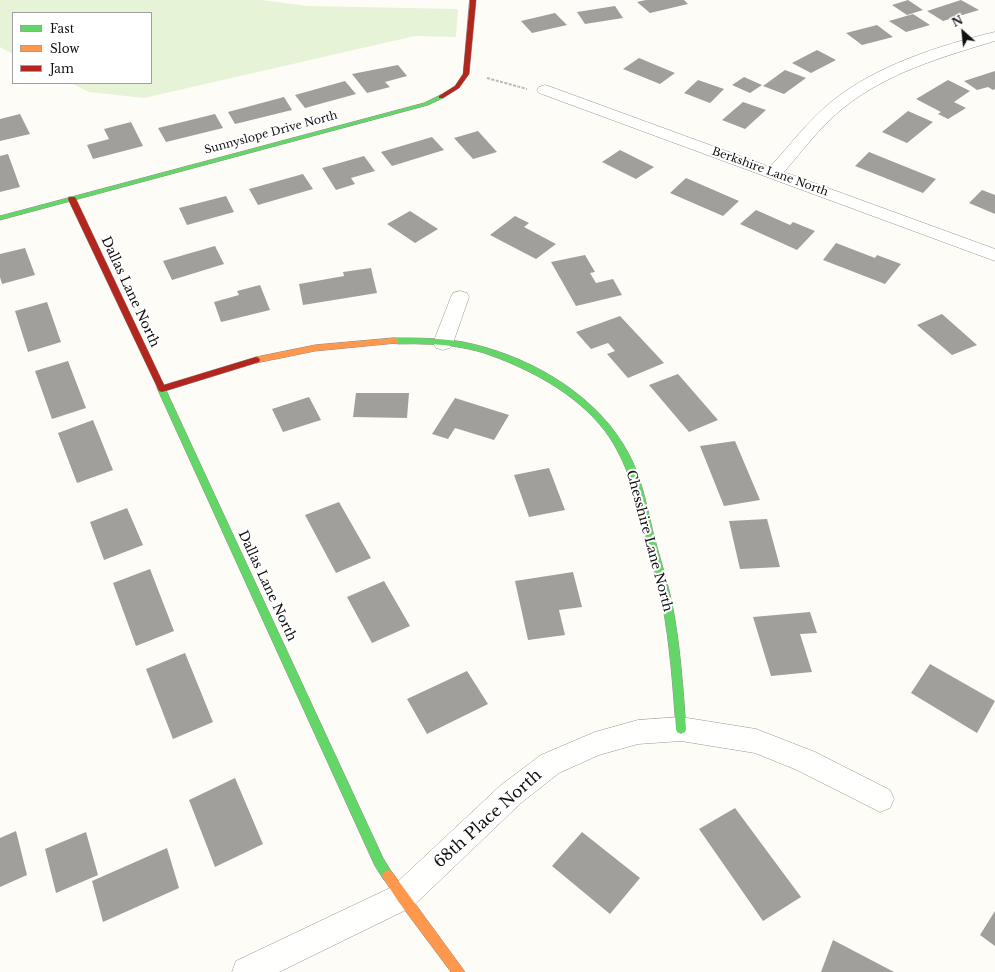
<!DOCTYPE html>
<style>
body{margin:0}
#map{position:relative;width:995px;height:972px;overflow:hidden;background:#fdfcf7;font-family:"Libre Baskerville",serif}
canvas{display:block}
.legend{position:absolute;left:12px;top:12px;width:140px;height:72px;box-sizing:border-box;background:#fff;border:1px solid #a0a0a0;margin:0;padding:5px 7px;list-style:none;font-size:12px;color:#111}
.legend li{display:flex;align-items:center;gap:8px;height:20px}
.legend b{width:20px;border:1px solid #a0a0a0}
.north{position:absolute;left:943px;top:12px;width:40px;height:40px;-webkit-text-stroke:3px #fff;paint-order:stroke;rotate:333deg;font-size:11px;font-weight:700;line-height:16px;text-align:center;color:#111}
.north::after{content:'';display:block;margin:auto;width:14px;height:18px;background:#111;clip-path:polygon(50% 0,100% 100%,50% 72%,0 100%)}
</style>
<div id="map">
<canvas width="995" height="972"></canvas>
<ul class="legend">
<li><b style="height:5px;background:#63d668"></b>Fast</li>
<li><b style="height:5px;background:#ff974d"></b>Slow</li>
<li><b style="height:5px;background:#b3261e"></b>Jam</li>
</ul>
<div class="north">N</div>
</div>
<script>
const g = document.querySelector('canvas').getContext('2d');
g.lineJoin = 'round';
function fill(path, color) { g.fillStyle = color; g.fill(path, 'evenodd'); }
function trace(path, color, width, dash) { g.strokeStyle = color; g.lineWidth = width; g.lineCap = dash ? 'butt' : 'round'; g.setLineDash(dash || []); g.stroke(path); }
function label(font, color, halo, rows, align = 'center') {
  g.font = font + ' "Libre Baskerville",serif'; g.lineWidth = 4; g.setLineDash([]); g.textBaseline = 'middle'; g.strokeStyle = halo; g.fillStyle = color; for (const [text, x, y, turn = 0] of rows) {
    g.save(); g.translate(x, y); g.rotate((+turn || 0) * Math.PI / 180); g.textAlign = isNaN(turn) ? turn : align; if (halo) g.strokeText(text, 0, 0); g.fillText(text, 0, 0); g.restore();
  }
}
const green = new Path2D(`
 M0 0H262L308 6 458 9 456 37 415 36 144 98 89 92 71 83H151V13H13V54L0 47Z`);
const building = new Path2D(`
 M646 0H684L688 4 650 13 637 2Z
 M908 0 923 10 907 15 892 5Z
 M961 0 979 10 943 21 927 11Z
 M615 6 623 18 585 24 577 12Z
 M555 13 567 25 532 33 521 21Z
 M913 14 930 25 906 32 889 21Z
 M877 25 893 37 862 45 846 33Z
 M817 50 836 60 811 73 792 63Z
 M639 58 675 73 660 84 623 69Z
 M398 65 407 76 385 82 390 87 367 93 352 74Z
 M785 70 806 78 784 94 763 86Z
 M995 71V89L993 90 988 87 977 90 964 81Z
 M744 77 762 85 750 93 732 85Z
 M698 80 724 89 710 103 684 93Z
 M948 80 970 91 954 102 966 108 948 119 938 114 941 112 916 99Z
 M345 81 356 94 305 108 295 95Z
 M284 97 292 110 235 124 228 112Z
 M743 102 766 110 745 129 722 120Z
 M908 111 933 122 907 143 882 132Z
 M20 114 30 134 0 141V119Z
 M215 114 223 128 166 142 158 128Z
 M131 122 143 146 93 159 87 145 109 139 104 129Z
 M478 131 497 152 473 159 454 138Z
 M432 137 444 150 392 166 381 152Z
 M620 150 654 167 636 179 602 162Z
 M869 152 936 179 923 193 855 166Z
 M8 154 20 187 0 192V156Z
 M364 156 375 171 351 178 355 184 336 190 322 168Z
 M303 174 313 189 258 205 249 189Z
 M686 178 739 201 723 216 670 193Z
 M982 190 995 195V214L969 203Z
 M226 196 234 212 187 225 179 208Z
 M756 210 790 225 793 222 815 231 797 250 740 224Z
 M410 211 438 229 415 243 387 224Z
 M515 216 529 223 524 227 556 244 536 259 490 235Z
 M836 243 875 258 877 255 901 264 885 284 823 260Z
 M215 246 224 264 172 280 163 261Z
 M25 248 35 275 2 284 0 277V254Z
 M585 255 595 272 590 273 596 283 613 279 622 295 576 306 551 262Z
 M371 268 377 293 303 305 299 284 344 276 343 272Z
 M260 285 270 310 221 322 214 302 239 295 237 291Z
 M47 302 61 342 28 352 15 311Z
 M942 314 977 345 952 355 917 325Z
 M620 316 664 363 628 378 607 354 615 351 608 343 591 349 576 332Z
 M68 361 86 408 52 419 35 371Z
 M678 374 718 420 689 432 649 385Z
 M356 393H409L407 418 353 417Z
 M309 397 321 420 283 432 272 409Z
 M455 398 509 415 494 440 455 428 448 439 432 434Z
 M93 420 113 470 77 483 58 433Z
 M735 441 760 500 724 506 700 446Z
 M549 468 565 510 529 517 514 475Z
 M339 502 371 558 336 573 305 515Z
 M127 508 143 545 104 560 90 522Z
 M767 519 780 567 740 569 729 521Z
 M150 569 174 631 136 646 113 583Z
 M573 572 582 607 559 610 565 635 528 640 515 581Z
 M384 581 410 626 372 643 347 597Z
 M810 612 817 633 800 634 812 672 771 676 753 617Z
 M185 653 213 722 173 739 146 669Z
 M930 664 995 701 977 733 911 693Z
 M467 671 488 704 427 734 407 699Z
 M235 778 263 844 215 867 189 800Z
 M735 808 801 897 763 921 699 829Z
 M16 831 27 875 0 887V838Z
 M86 832 98 875 56 893 45 849Z
 M582 832 640 878 610 914 552 866Z
 M167 848 179 888 103 922 92 881Z
 M995 911V946L980 935Z
 M833 940 894 972H821Z`);
const path = new Path2D(`
 M487 78 527 89`);
const street = new Path2D(`
 M995 32V41C942 57 886 73 842 109 820 127 803 150 784 172L995 249V261L539 93 537 90 539 87 545 85 551 87 770 167C790 145 808 121 831 102 875 66 940 45 995 32Z
 M460 291 467 293 469 297 453 343 450 348 443 350 436 348 433 343 451 297 453 293Z
 M681 717 756 729 815 752 890 790 894 799 890 808 880 812 797 770 755 753 681 741 638 744 599 755 559 773 521 803 412 907 279 972H232L236 961 392 887 501 785 541 755 595 732 638 720Z`);
const fast = new Path2D(`
 M441 95 444 97 443 98 428 105 0 220V216L424 103Z
 M394 338C417 338 441 338 463 342 524 354 590 390 623 444 640 470 646 502 653 532 659 556 667 579 672 603 680 644 683 687 686 729L685 732 681 734 677 732 676 729C673 687 670 644 662 602 657 580 650 557 645 535 636 498 628 462 605 431 576 393 528 368 484 353 464 347 443 344 421 344 412 343 400 345 391 343L390 341 391 339Z
 M161 385 165 388 383 858 394 876 392 880 388 882 384 880 375 866 157 388Z`);
const slow = new Path2D(`
 M394 338 397 339 398 341 397 343 315 351 256 363 252 360 256 357 315 345Z
 M388 870 392 872 465 972H451L398 901 382 876 384 872Z`);
const jam = new Path2D(`
 M470 0H476L469 74 459 88 443 98H439V96L455 86 463 74Z
 M69 197H75L76 199 164 385 256 357 259 358 260 360 259 362 162 392 159 391 68 199Z`);
const farStreetnames = [
 ["Sunnyslope Drive North",271,133,-15],
 ["Berkshire Lane North",770,172,20]
];
const streetNames = [
 ["Dallas Lane North",130,292,65],
 ["Chesshire Lane North",649,541,75],
 ["Dallas Lane North",267,586,65]
];
const nearStreetnames = [
 ["68th Place North",488,819,-42]
];
fill(green, '#e7f3d7');
fill(building, '#a19f9c');
trace(street, '#979795', 1);
trace(fast, '#8e8d8b', 1);
trace(slow, '#8e8d8b', 1);
trace(jam, '#8e8d8b', 1);
trace(path, '#b9b9b8', 2, [3, 1.5]);
fill(street, '#fffffe');
fill(fast, '#63d668');
fill(slow, '#ff974d');
fill(jam, '#b3261e');
label('11px', '#111', '#fff', farStreetnames);
label('13px', '#111', '#fff', streetNames);
label('16px', '#111', '#fff', nearStreetnames);
</script>
